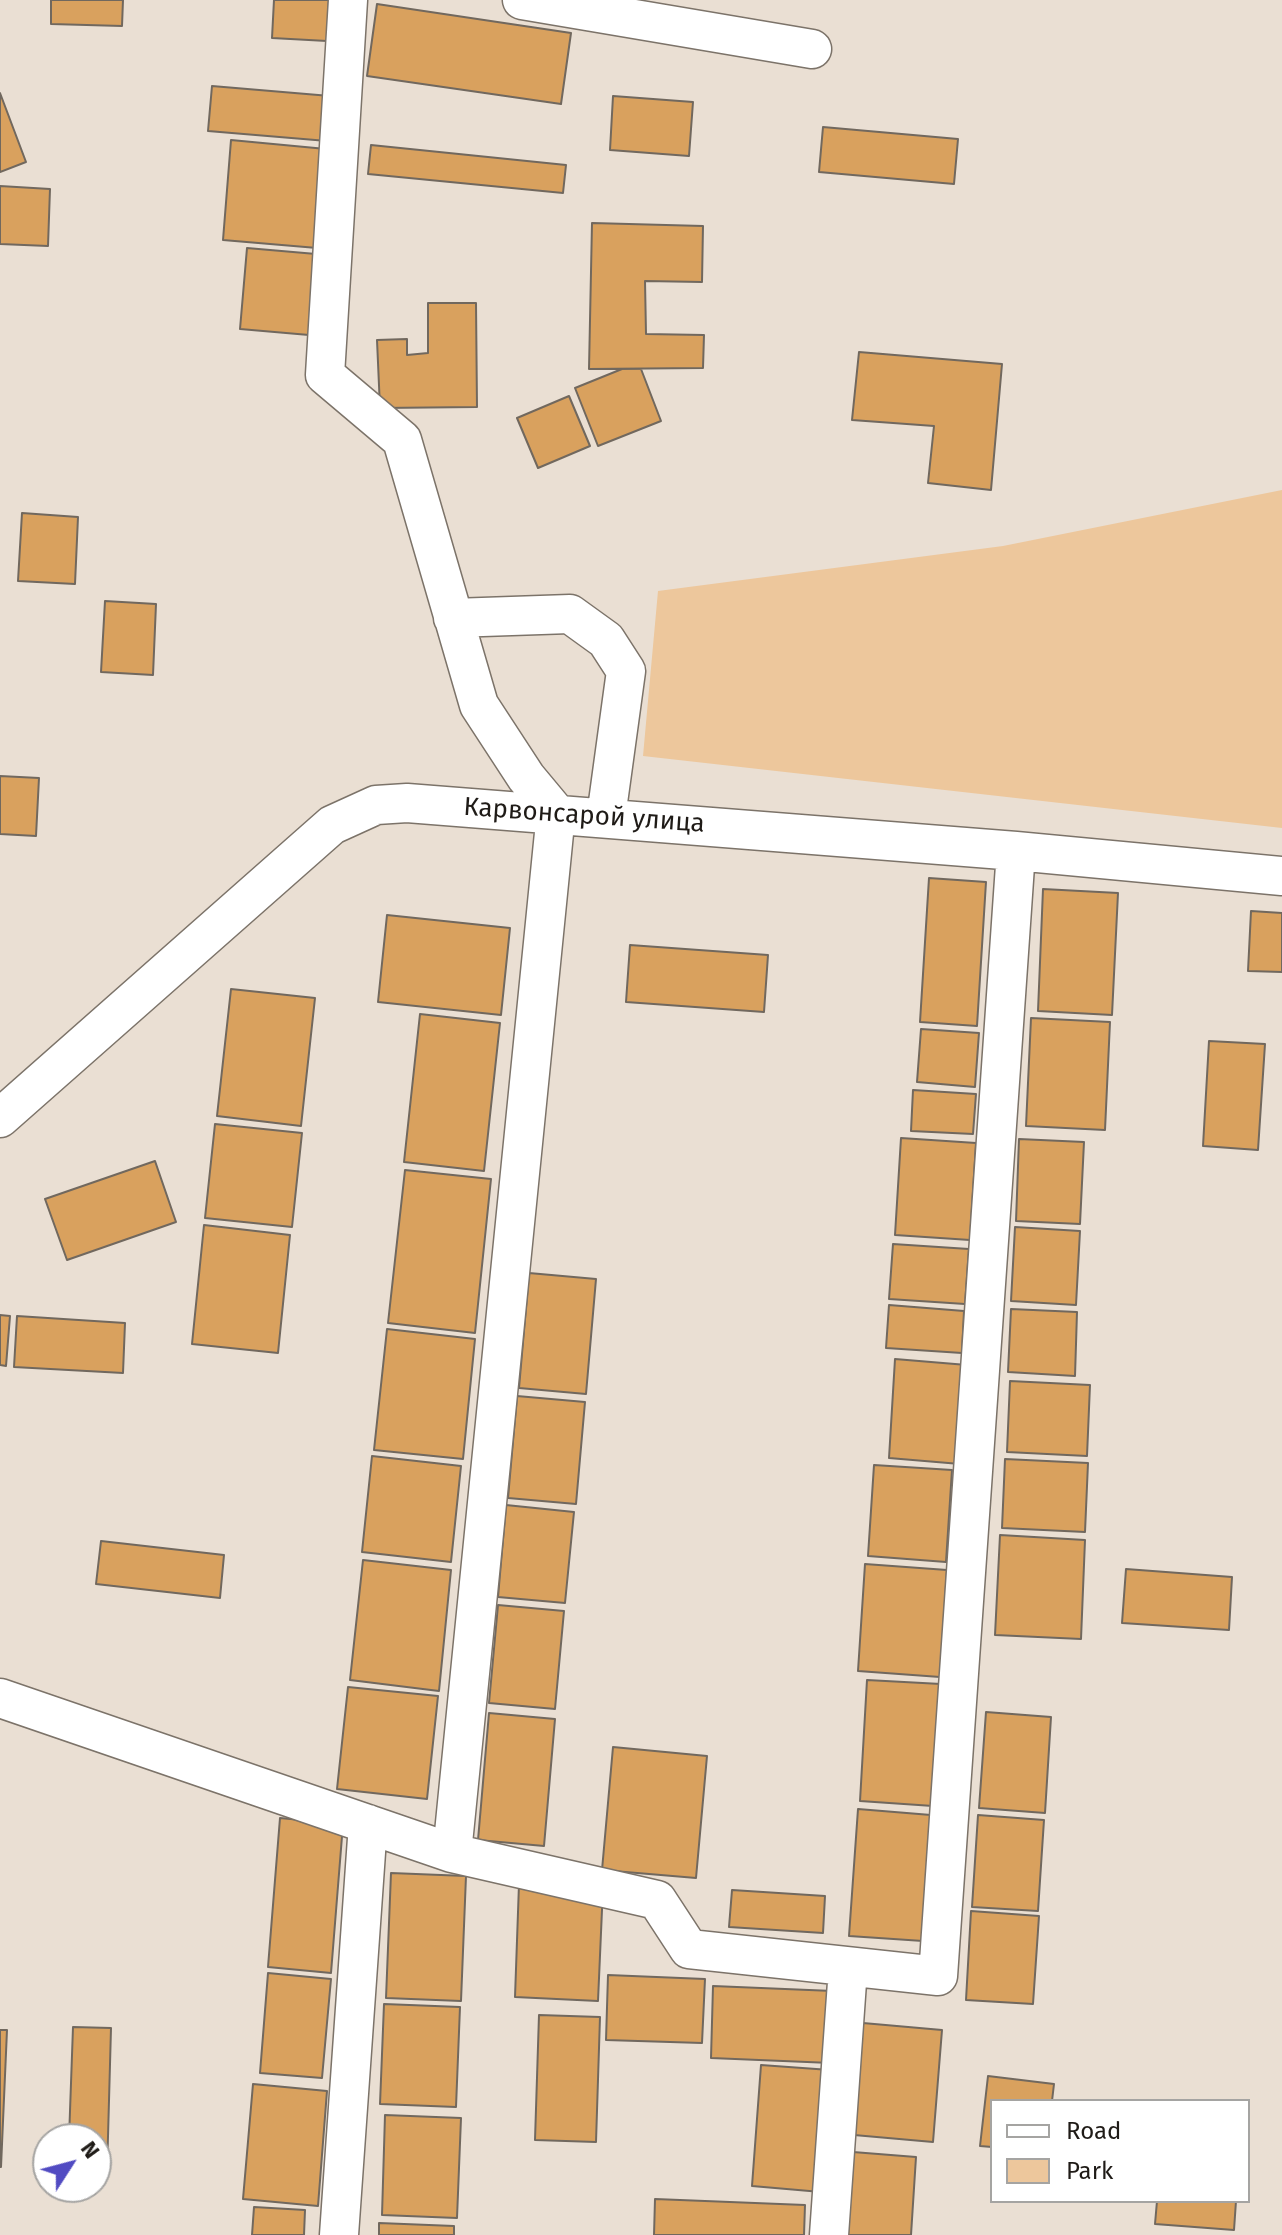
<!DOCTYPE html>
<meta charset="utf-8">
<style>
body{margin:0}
#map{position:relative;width:1282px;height:2235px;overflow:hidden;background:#eadfd3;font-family:"Fira Sans",sans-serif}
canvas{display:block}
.legend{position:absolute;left:990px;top:2099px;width:260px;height:104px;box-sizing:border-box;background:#fff;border:2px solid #a5a4a2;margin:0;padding:10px 14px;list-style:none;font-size:24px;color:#1f1b17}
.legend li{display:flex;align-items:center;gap:16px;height:40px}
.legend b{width:40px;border:2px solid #a5a4a2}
.north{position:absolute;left:32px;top:2123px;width:80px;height:80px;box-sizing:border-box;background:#fff;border:2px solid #a5a4a2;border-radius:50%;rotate:54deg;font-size:22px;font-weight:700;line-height:32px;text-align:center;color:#1f1b17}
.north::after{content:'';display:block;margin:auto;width:28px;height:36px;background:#514bc2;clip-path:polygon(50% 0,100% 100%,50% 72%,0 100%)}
</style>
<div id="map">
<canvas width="1282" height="2235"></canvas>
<ul class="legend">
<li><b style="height:10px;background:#fff"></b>Road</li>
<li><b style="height:22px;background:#edc79c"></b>Park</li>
</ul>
<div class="north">N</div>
</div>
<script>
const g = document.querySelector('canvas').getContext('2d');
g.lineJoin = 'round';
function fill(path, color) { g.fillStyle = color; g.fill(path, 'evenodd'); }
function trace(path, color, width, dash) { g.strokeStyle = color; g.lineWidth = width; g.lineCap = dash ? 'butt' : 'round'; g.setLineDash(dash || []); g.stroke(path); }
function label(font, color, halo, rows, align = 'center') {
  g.font = font + ' "Fira Sans",sans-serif'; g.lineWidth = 6; g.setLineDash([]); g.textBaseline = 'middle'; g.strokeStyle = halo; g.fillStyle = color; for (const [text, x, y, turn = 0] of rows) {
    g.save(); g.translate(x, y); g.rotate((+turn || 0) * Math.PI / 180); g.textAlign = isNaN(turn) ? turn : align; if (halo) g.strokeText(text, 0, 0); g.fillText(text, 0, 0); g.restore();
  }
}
const green = new Path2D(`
 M1282 490V828L643 756 658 591 1003 546Z`);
const building = new Path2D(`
 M51 0H123L122 26 51 24Z
 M274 0H329L327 41 272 38Z
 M377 4 571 33 561 104 367 76Z
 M212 86 330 96 327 141 208 131Z
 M0 93 26 162 0 172Z
 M613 96 693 102 689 156 610 150Z
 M823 127 958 139 954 184 819 172Z
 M231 140 326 149 317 248 223 240Z
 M371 145 566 165 563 193 368 174Z
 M0 186 50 189 48 246 0 244Z
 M592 223 703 226 702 282 645 281 646 334 704 335 703 368 589 369Z
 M247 248 316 254 309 335 240 329Z
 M428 303H476L477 407 380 408 377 340 407 339V355L428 353Z
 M859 352 1002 364 991 490 928 483 934 426 852 420Z
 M622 369H641L661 421 598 446 575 388Z
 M569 396 590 446 538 468 517 418Z
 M22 513 78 517 75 584 18 581Z
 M105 601 156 604 153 675 101 672Z
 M0 776 39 778 36 836 0 834Z
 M929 878 986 882 977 1026 920 1022Z
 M1043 889 1118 893 1112 1015 1038 1011Z
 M1251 911 1282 913V972L1248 971Z
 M387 915 510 928 501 1015 378 1002Z
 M630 945 768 955 764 1012 626 1002Z
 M231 989 315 998 301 1126 217 1116Z
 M420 1014 500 1023 484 1171 404 1162Z
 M1031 1018 1110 1022 1105 1130 1026 1126Z
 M921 1029 979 1033 975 1087 917 1082Z
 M1209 1041 1265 1044 1258 1150 1203 1146Z
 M913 1090 976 1094 973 1134 911 1131Z
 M215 1124 302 1133 292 1227 205 1218Z
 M901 1138 976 1143 970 1240 895 1235Z
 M1019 1139 1084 1142 1080 1224 1016 1221Z
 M155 1161 176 1222 67 1260 45 1199Z
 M405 1170 491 1179 475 1333 388 1323Z
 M204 1225 290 1235 278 1353 192 1344Z
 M1015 1227 1080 1231 1076 1305 1011 1301Z
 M893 1244 969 1249 965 1304 889 1299Z
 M529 1273 596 1279 586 1394 519 1388Z
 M889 1305 964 1311 962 1353 886 1348Z
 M1011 1309 1077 1312 1075 1376 1008 1372Z
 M0 1315 10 1316 6 1366 0 1365Z
 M17 1316 125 1323 123 1373 14 1367Z
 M387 1329 475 1339 463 1459 374 1450Z
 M895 1359 967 1365 960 1464 889 1458Z
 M1010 1381 1090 1385 1087 1456 1007 1452Z
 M517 1396 585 1402 576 1504 508 1498Z
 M372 1456 461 1466 451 1562 362 1552Z
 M1005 1459 1088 1463 1085 1532 1002 1528Z
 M874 1465 952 1470 946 1562 868 1556Z
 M506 1505 574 1512 565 1603 498 1597Z
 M1000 1535 1085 1540 1081 1639 995 1635Z
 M101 1541 224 1555 220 1598 96 1584Z
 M363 1560 451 1570 439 1691 350 1680Z
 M865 1564 947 1570 940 1677 858 1671Z
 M1126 1569 1232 1577 1229 1630 1122 1623Z
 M498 1605 564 1611 555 1709 489 1703Z
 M867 1680 941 1684 933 1806 860 1801Z
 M348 1687 438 1696 427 1799 337 1789Z
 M986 1712 1051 1717 1045 1813 979 1808Z
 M489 1713 555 1719 544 1846 478 1840Z
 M613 1747 707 1756 696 1878 602 1870Z
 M858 1809 931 1815 923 1941 849 1936Z
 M978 1815 1044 1820 1038 1911 972 1907Z
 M280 1818 343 1824 331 1973 268 1967Z
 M391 1873 466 1876 461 2001 386 1998Z
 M519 1884 603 1887 598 2001 515 1997Z
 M732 1890 825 1896 823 1933 729 1927Z
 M971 1911 1039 1916 1033 2004 966 2000Z
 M268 1973 331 1979 322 2078 260 2073Z
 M608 1975 705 1979 702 2043 606 2040Z
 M713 1986 833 1991 831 2063 711 2058Z
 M384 2004 460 2007 456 2107 380 2104Z
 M539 2015 600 2017 596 2142 535 2140Z
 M863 2023 942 2030 933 2142 854 2135Z
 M73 2027 111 2028 107 2173H96V2139H69Z
 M0 2030H7L1 2167H0Z
 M761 2065 830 2070 821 2192 752 2186Z
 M988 2076 1054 2084 1052 2101H992V2147L980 2146Z
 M253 2084 327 2091 318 2206 243 2199Z
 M385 2115 461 2118 457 2218 382 2215Z
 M853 2152 916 2157 911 2235H847Z
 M655 2199 805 2205 804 2235H654Z
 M1157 2201H1236L1234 2230 1155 2224Z
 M254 2207 305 2210 304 2235H252Z
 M379 2223 454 2226V2235H379Z`);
const minor = new Path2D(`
 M348 0 325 375 402 440 479 705 526 777 556 813 452 1853
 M522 0 812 49
 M453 618 570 614 606 640 626 671 606 817
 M0 1118 332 825 376 805 407 803 1016 851 1282 876
 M0 1698 452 1853 657 1900 689 1949 938 1976 1016 851
 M339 2235 368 1824
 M829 2235 848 1968`);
const streetNames = [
 ["Карвонсарой улица",584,816,4]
];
fill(green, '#edc79c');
fill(building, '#d9a15e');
trace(building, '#71685e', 2);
trace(minor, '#7c7369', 41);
trace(minor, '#fff', 38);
label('26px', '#1f1b17', '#fff', streetNames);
</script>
